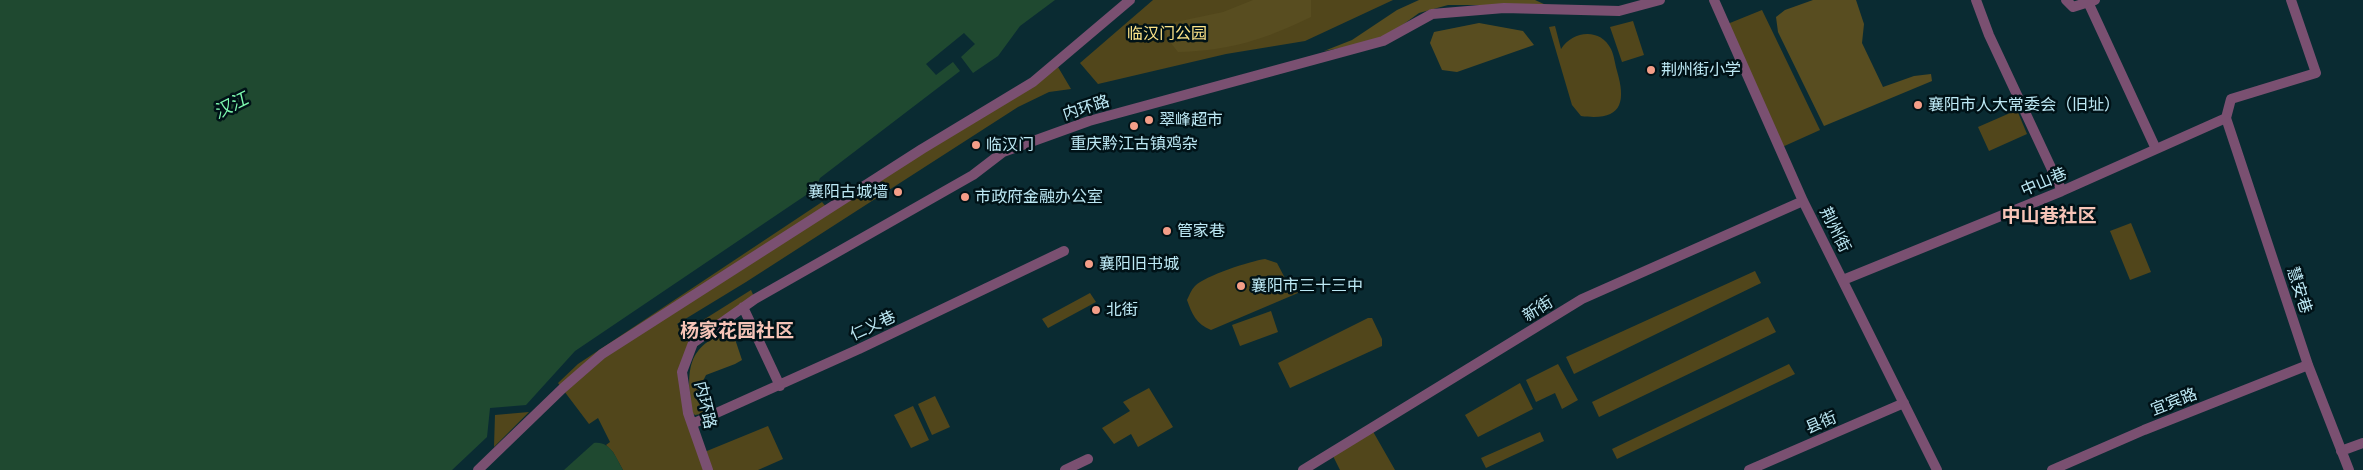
<!DOCTYPE html>
<meta charset="utf-8">
<style>
body{margin:0}
canvas{display:block;background:#0a2b32}
</style>
<canvas width="2363" height="470"></canvas>
<script>
const g = document.querySelector('canvas').getContext('2d');
g.lineJoin = 'round';
function fill(path, color) { g.fillStyle = color; g.fill(path, 'evenodd'); }
function trace(path, color, width, dash) { g.strokeStyle = color; g.lineWidth = width; g.lineCap = dash ? 'butt' : 'round'; g.setLineDash(dash || []); g.stroke(path); }
function label(font, color, halo, rows, align = 'center') {
  g.font = font + ' "Public Sans","Noto Sans SC",sans-serif'; g.lineWidth = 5; g.setLineDash([]); g.textBaseline = 'middle'; g.strokeStyle = halo; g.fillStyle = color; for (const [text, x, y, turn = 0] of rows) {
    g.save(); g.translate(x, y); g.rotate((+turn || 0) * Math.PI / 180); g.textAlign = isNaN(turn) ? turn : align; if (halo) g.strokeText(text, 0, 0); g.fillText(text, 0, 0); g.restore();
  }
}
const green = new Path2D(`
 M1153 0H1393L1305 41 1226 54 1098 84 1080 63Z
 M1762 10 1820 130 1780 148 1725 25Z
 M1633 21 1644 55 1622 62 1610 27Z
 M1555 26 1561 49C1572 31 1600 27 1611 49 1614 55 1615 64 1617 71 1627 105 1620 121 1581 116L1572 105 1549 27Z
 M1058 67 1071 89 1049 92 1018 107 746 282 677 324 684 332 751 290 755 299 693 343 682 372 702 453 768 426 783 459 758 470H623L613 452 606 445 610 442 598 418 589 424 558 383 578 364 822 202 828 209Z
 M2017 110 2027 134 1989 151 1978 127Z
 M2131 223 2151 272 2130 280 2110 231Z
 M1265 259 1277 263 1287 282 1285 293 1296 289 1298 293 1211 330C1196 324 1192 314 1187 300 1189 296 1191 290 1195 286 1205 276 1250 261 1265 259Z
 M1755 271 1761 283 1574 374 1566 357Z
 M1090 293 1096 302 1048 328 1042 319Z
 M1271 311 1278 332 1240 346 1232 325Z
 M1768 317 1776 332 1599 417 1592 402Z
 M1368 318H1372L1382 339V346L1290 388 1278 363Z
 M1558 364 1578 400 1562 409 1555 393 1536 402 1526 380Z
 M1789 364 1795 374 1617 459 1612 449Z
 M1520 383 1533 409 1478 437 1465 415Z
 M1149 388 1173 427 1138 447 1131 434 1114 444 1102 428 1130 411 1123 402Z
 M935 396 950 427 932 435 918 404Z
 M913 406 929 440 911 448 894 415Z
 M529 412 494 447 495 415Z
 M1371 428 1395 470H1340L1331 452Z
 M1540 432 1544 441 1486 468 1481 458Z`);
const forest = new Path2D(`
 M1253 0H1311V17C1266 39 1229 51 1178 52L1167 38 1166 24 1223 12Z
 M1419 0H1535L1546 5H1448L1419 13 1390 34 1375 42 1324 51 1352 40 1397 10Z
 M1813 0H1856L1864 24 1862 43 1883 87 1914 76 1931 74 1932 81 1824 126 1778 32 1776 17 1785 10Z
 M1479 23 1523 31 1534 45 1457 72 1442 70 1430 43 1434 32Z
 M727 332 733 333 742 360 735 364 706 375 702 383 710 406 706 413 695 415 691 412C688 373 684 348 727 332Z`);
const water = new Path2D(`
 M0 0H1055L1020 26 998 56 973 73 961 57 975 44 964 33 926 64 936 75 953 62 960 71 820 178 815 189 575 351 526 405 490 408 487 437 452 470H0Z
 M594 443C611 441 616 458 623 470H564Z`);
const minor = new Path2D(`
 M1714 0 1803 201 1937 470
 M1976 0 1989 35 2062 191
 M2066 0 2073 7 2095 0
 M2088 2 2156 149
 M2226 118 2308 365 2349 470
 M2226 118 2231 99 2316 73 2291 0
 M1843 280 2062 191 2226 118
 M743 307 780 386
 M692 424 859 349 1064 251
 M2341 451 2363 443
 M478 470 563 388 602 354 922 149 1033 82 1130 0
 M708 470 688 413 682 372 693 343 755 299 973 175 1003 152 1089 121 1383 41 1432 14 1504 8 1619 11 1660 0
 M1065 470 1088 459
 M1303 470 1582 299 1803 201
 M1749 470 1904 403
 M2052 470 2144 430 2308 365`);
const markers = [
 [1651,70,5,"#f49e88"],
 [1918,105,5,"#f49e88"],
 [1149,120,5,"#f49e88"],
 [1134,126,5,"#f49e88"],
 [976,145,5,"#f49e88"],
 [898,192,5,"#f49e88"],
 [965,197,5,"#f49e88"],
 [1167,231,5,"#f49e88"],
 [1089,264,5,"#f49e88"],
 [1241,286,5,"#f49e88"],
 [1096,310,5,"#f49e88"]
];
const parkNames = [
 ["临汉门公园",1167,34]
];
const poiNames = [
 ["荆州街小学",1661,70],
 ["襄阳市人大常委会（旧址）",1928,105],
 ["翠峰超市",1159,120],
 ["重庆黔江古镇鸡杂",1134,144,"center"],
 ["临汉门",986,145],
 ["襄阳古城墙",888,192,"right"],
 ["市政府金融办公室",975,197],
 ["管家巷",1177,231],
 ["襄阳旧书城",1099,264],
 ["襄阳市三十三中",1251,286],
 ["北街",1106,310]
];
const streetNames = [
 ["内环路",1086,108,-18],
 ["中山巷",2044,182,-23],
 ["荆州街",1835,230,63],
 ["慧安巷",2299,290,72],
 ["新街",1538,309,-32],
 ["仁义巷",873,326,-25],
 ["宜宾路",2174,402,-21],
 ["内环路",705,405,77],
 ["县街",1821,423,-23]
];
const waterNames = [
 ["汉江",231,106,-27]
];
const quarterNames = [
 ["中山巷社区",2049,216],
 ["杨家花园社区",737,331]
];
fill(green, '#51461b');
fill(forest, '#584d20');
fill(water, '#1f4930');
trace(minor, '#7a5071', 10);
for (const [x, y, r, color] of markers) { const dot = new Path2D(); dot.arc(x, y, r, 0, 2 * Math.PI); g.fillStyle = color; g.fill(dot); trace(dot, '#001217', 2); }
label('16px', '#fce489', '#001217', parkNames);
label('16px', '#bce8f4', '#001217', poiNames, 'left');
label('16px', '#bce8f4', '#001217', streetNames);
label('italic 18px', '#7df9af', '#001217', waterNames);
label('bold 19px', '#f6c4b7', '#001217', quarterNames);
</script>
